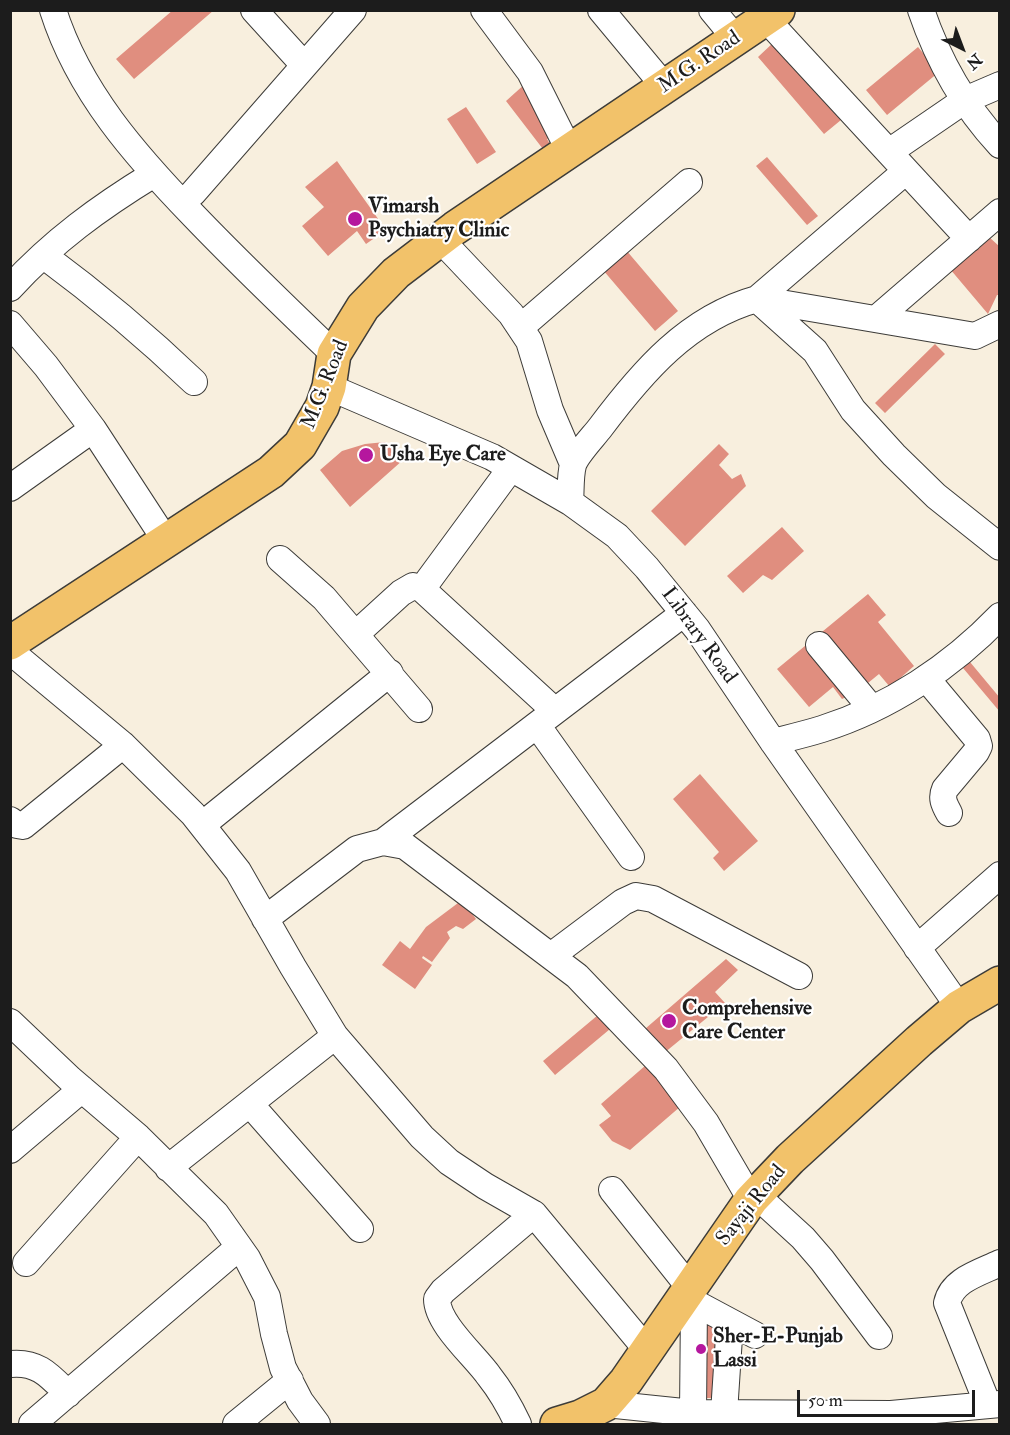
<!DOCTYPE html>
<style>
body{margin:0}
#map{position:relative;width:1010px;height:1435px;overflow:hidden;background:#f8efde;font-family:"IM FELL Double Pica",serif}
canvas{display:block}
.frame{position:absolute;inset:0;border:12px solid #1c1c1c;pointer-events:none}
.north{position:absolute;left:932px;top:18px;width:60px;height:60px;-webkit-text-stroke:4px #fff;paint-order:stroke;rotate:138deg;font-size:16px;font-weight:700;line-height:24px;text-align:center;color:#1c1c1c}
.north::after{content:'';display:block;margin:auto;width:21px;height:27px;background:#1c1c1c;clip-path:polygon(50% 0,100% 100%,50% 72%,0 100%)}
.scale{position:absolute;left:797px;top:1390px;width:178px;height:27px;box-sizing:border-box;border:3px solid #1c1c1c;border-top:0;padding-left:8px;font-size:18px;line-height:21px;white-space:nowrap;color:#1c1c1c;-webkit-text-stroke:4px #fff;paint-order:stroke}
</style>
<div id="map">
<canvas width="1010" height="1435"></canvas>
<div class="frame"></div>
<div class="north">N</div>
<div class="scale">50 m</div>
</div>
<script>
const g = document.querySelector('canvas').getContext('2d');
g.lineJoin = 'round';
function fill(path, color) { g.fillStyle = color; g.fill(path, 'evenodd'); }
function trace(path, color, width, dash) { g.strokeStyle = color; g.lineWidth = width; g.lineCap = dash ? 'butt' : 'round'; g.setLineDash(dash || []); g.stroke(path); }
function label(font, color, halo, rows, align = 'center') {
  g.font = font + ' "IM FELL Double Pica",serif'; g.lineWidth = 4.5; g.setLineDash([]); g.textBaseline = 'middle'; g.strokeStyle = halo; g.fillStyle = color; for (const [text, x, y, turn = 0] of rows) {
    g.save(); g.translate(x, y); g.rotate((+turn || 0) * Math.PI / 180); g.textAlign = isNaN(turn) ? turn : align; if (halo) g.strokeText(text, 0, 0); g.fillText(text, 0, 0); g.restore();
  }
}
const building = new Path2D(`
 M173 10H214L134 79 116 59Z
 M774 42 841 120 824 134 758 57Z
 M918 47 939 72 887 115 866 90Z
 M526 83 561 133 547 139 553 149 546 153 506 101Z
 M466 107 496 152 477 164 447 119Z
 M767 157 818 216 807 225 756 166Z
 M337 161 386 230 366 244 357 231 328 256 302 226 324 207 305 187Z
 M988 236 1000 247V295H997L988 314 950 269Z
 M626 250 678 311 655 331 603 270Z
 M935 344 945 354 885 413 875 403Z
 M385 442 403 460 350 507 320 470 342 451 365 444Z
 M719 444 729 454 719 465 732 479 741 474 746 486 685 546 651 511Z
 M782 527 804 551 772 580 763 575 743 593 727 576Z
 M868 594 886 615 878 622 914 666 890 687 879 674 857 692 842 699 833 687 809 707 777 669Z
 M970 662 1000 698V712L963 668Z
 M700 774 758 841 724 871 713 858 719 852 673 799Z
 M462 900 476 919 463 929 456 926 447 932 450 938 432 962 423 956 422 958 432 965 415 989 382 965 400 941 410 949 426 927Z
 M726 959 738 970 715 992 725 1003 658 1058 638 1035Z
 M604 1010 616 1024 555 1075 543 1061Z
 M653 1059 681 1106 630 1150 612 1141 599 1125 611 1116 601 1104Z
 M698 1323H721V1398H697Z`);
const minor = new Path2D(`
 M53 10C79 92 136 156 194 216 240 264 287 309 334 354
 M254 10 304 65
 M484 10 530 72 569 150
 M601 10 665 87
 M712 10 736 39
 M921 10C938 60 964 106 1000 145
 M766 19 969 239
 M889 152 965 100 1000 85
 M906 171 757 299 815 351 853 410 894 455 936 496 1000 547
 M193 193 353 10
 M440 239 511 314 529 341 550 410 573 464
 M43 255C97 295 146 336 194 382
 M10 288C53 241 100 207 154 174
 M876 319 1000 212
 M10 324 46 366 93 429 166 541
 M521 327 689 182
 M329 387 492 457 570 502 617 536 647 568 697 629 773 742 959 1007
 M10 488 93 429
 M570 502C571 491 570 476 573 465 576 455 593 437 600 428 642 372 688 318 757 299L975 336 1000 324
 M280 559 324 598 419 709
 M422 589 511 468
 M356 634 401 593 413 586 422 589 555 711
 M819 645 872 709
 M10 651 123 745 193 814 238 871 293 967 335 1036 422 1137 449 1162 485 1186 534 1214 647 1350
 M926 678 977 739 979 746 976 752 945 789C941 798 944 804 949 813
 M537 725 631 857
 M773 742C789 738 806 734 822 729 889 708 951 667 1000 616
 M10 820 17 825 23 826 123 745
 M202 825 390 673
 M383 842 684 613
 M265 919 357 849 383 842 405 846 577 976 666 1069 706 1123 751 1200
 M917 948 1000 875
 M551 956 623 902 636 896 653 899 799 976
 M10 1022 70 1079 138 1137 216 1214 247 1258 267 1297 274 1334 283 1368 300 1401 317 1424
 M250 1104 360 1229
 M10 1150 82 1089
 M168 1168 335 1036
 M612 1190 690 1288
 M756 1195 803 1238 822 1260 879 1336
 M26 1263 138 1137
 M684 1297 755 1335
 M10 1364C38 1361 50 1376 68 1394
 M606 1404 693 1413 891 1414 1000 1404
 M988 1405 947 1303C952 1280 979 1273 1000 1263
 M693 1413 694 1303
 M724 1413 730 1322
 M32 1424 239 1247
 M236 1424 290 1380
 M518 1424C510 1407 501 1391 489 1376 475 1356 437 1324 437 1299L443 1291 534 1214`);
const major = new Path2D(`
 M10 643 271 472 300 445 322 407 329 387 334 354 363 307 396 273 455 228 778 10
 M557 1424 580 1417 606 1404 626 1381 751 1200 790 1159 919 1041 959 1007 1000 983`);
const markers = [
 [355,219,8,"#b5179e"],
 [366,455,8,"#b5179e"],
 [669,1021,8,"#b5179e"],
 [701,1349,6,"#b5179e"]
];
const streetNames = [
 ["M.G. Road",700,63,-34],
 ["M.G. Road",326,385,-68],
 ["Library Road",698,636,54],
 ["Sayaji Road",752,1206,-51]
];
const poiNames = [
 ["Vimarsh",368,207],
 ["Psychiatry Clinic",368,231],
 ["Usha Eye Care",380,455],
 ["Comprehensive",682,1009],
 ["Care Center",682,1033],
 ["Sher-E-Punjab",713,1337],
 ["Lassi",713,1361]
];
fill(building, '#e08e7f');
trace(minor, '#3d3c39', 28);
trace(major, '#3d3c39', 36);
trace(minor, '#fff', 26);
trace(major, '#f2c26a', 33);
for (const [x, y, r, color] of markers) { const dot = new Path2D(); dot.arc(x, y, r, 0, 2 * Math.PI); g.fillStyle = color; g.fill(dot); trace(dot, '#fff', 2); }
label('21px', '#1c1c1c', '#fff', streetNames);
label('bold 21px', '#1c1c1c', '#fff', poiNames, 'left');
</script>
